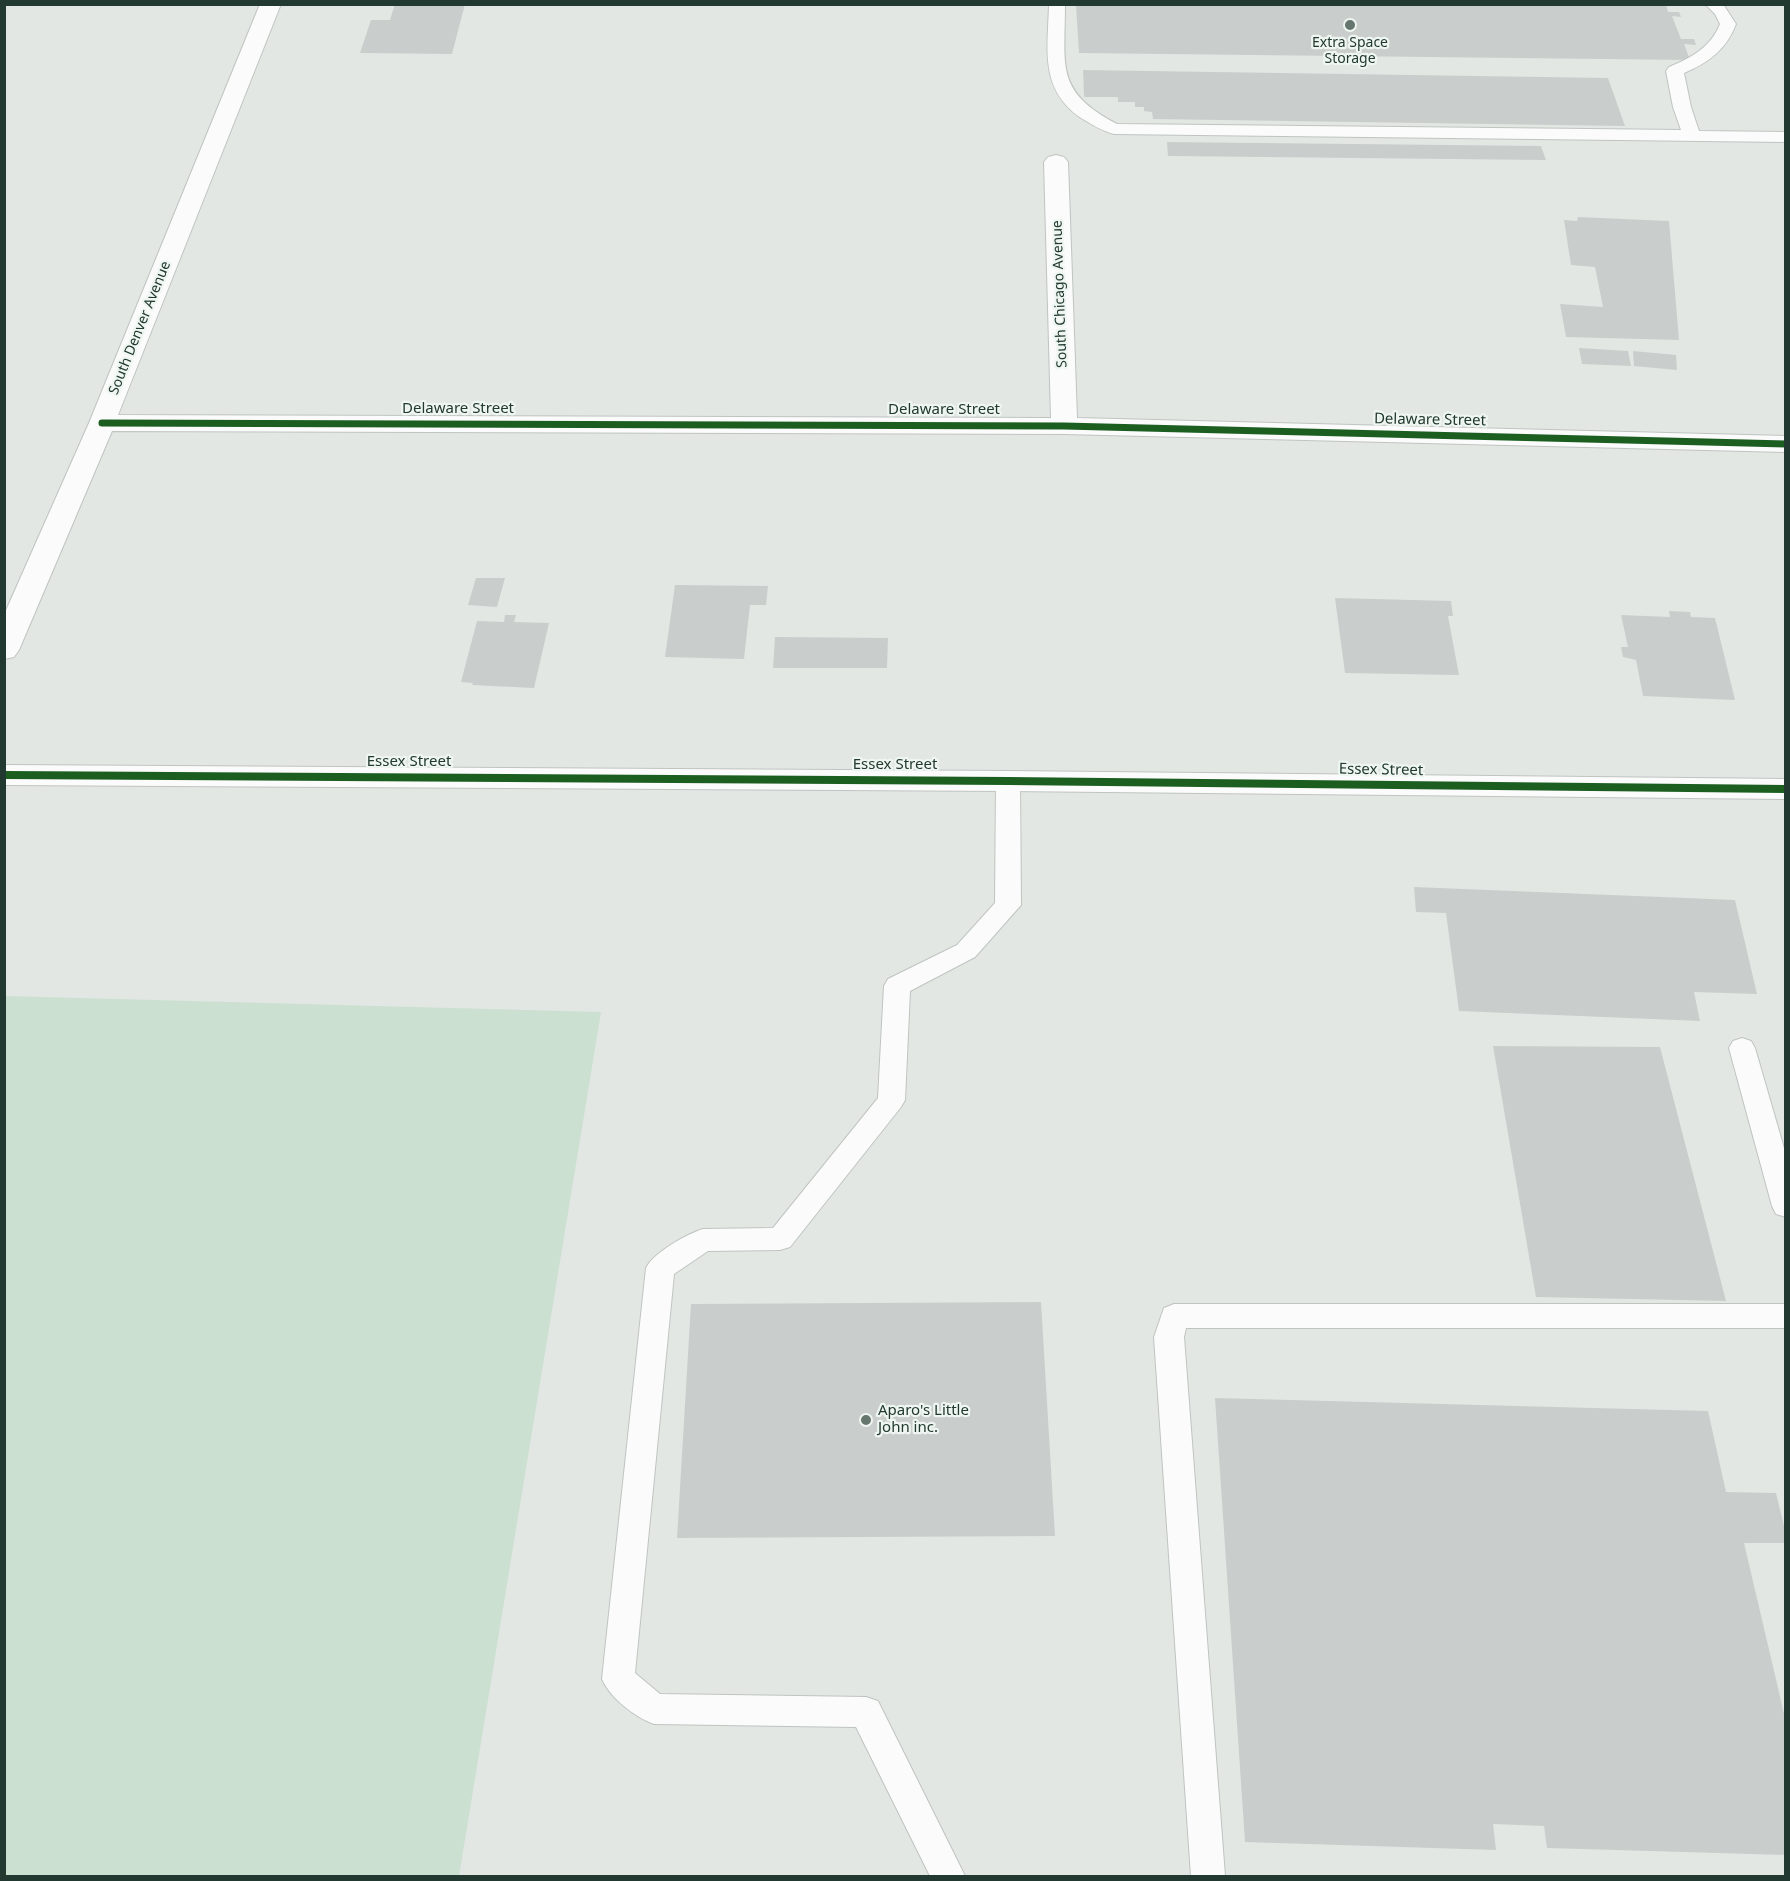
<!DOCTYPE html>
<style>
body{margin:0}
#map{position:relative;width:1790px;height:1881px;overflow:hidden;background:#e2e7e4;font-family:"Noto Sans",sans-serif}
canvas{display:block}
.frame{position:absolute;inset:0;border:6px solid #213930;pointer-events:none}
</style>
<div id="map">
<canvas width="1790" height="1881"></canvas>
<div class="frame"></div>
</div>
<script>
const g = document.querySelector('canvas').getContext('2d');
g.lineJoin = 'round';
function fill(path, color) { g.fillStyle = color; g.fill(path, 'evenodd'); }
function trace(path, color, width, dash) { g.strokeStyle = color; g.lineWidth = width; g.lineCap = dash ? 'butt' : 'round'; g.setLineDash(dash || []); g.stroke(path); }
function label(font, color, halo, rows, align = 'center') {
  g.font = font + ' "Noto Sans",sans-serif'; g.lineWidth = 4.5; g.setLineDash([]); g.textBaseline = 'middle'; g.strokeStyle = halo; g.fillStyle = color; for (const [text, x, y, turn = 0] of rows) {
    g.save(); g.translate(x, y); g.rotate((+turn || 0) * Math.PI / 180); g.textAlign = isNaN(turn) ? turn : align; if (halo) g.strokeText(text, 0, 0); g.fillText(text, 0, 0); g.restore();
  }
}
const green = new Path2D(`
 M5 996 601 1012 459 1876H5Z`);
const building = new Path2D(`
 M395 4H465L452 54 360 53 371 20H390Z
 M1076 5H1666L1668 12H1679L1681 17 1672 16 1681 39H1694L1696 45 1684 44 1690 60 1079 53Z
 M1083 70 1608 78 1625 126 1153 119 1152 112 1144 111V107H1135V102H1118V97H1084Z
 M1167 142 1541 146 1546 160 1168 156Z
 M1578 217 1669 221 1679 340 1566 337 1560 304 1603 307 1595 267 1571 265 1564 220 1577 221Z
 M1579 348 1628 351 1631 366 1582 364Z
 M1633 351 1676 355 1677 370 1634 366Z
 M476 578H505L497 607 468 605Z
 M675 585 768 586 766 605H750L744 659 665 657Z
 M1335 598 1451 601 1453 616H1448L1459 675 1345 673Z
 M1669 611 1690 612 1691 617 1715 618 1735 700 1643 696 1636 660 1623 657 1621 647H1628L1621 615 1670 617Z
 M505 615H516L514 622 549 623 534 688 472 685 473 683 461 682 477 621 504 622Z
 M775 637 888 638 887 668H773Z
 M1414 887 1735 900 1757 994 1694 992 1700 1021 1459 1011 1446 913 1416 912Z
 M1493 1046 1660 1047 1726 1301 1536 1297Z
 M1041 1302 1055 1536 677 1538 691 1304Z
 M1215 1398 1708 1411 1726 1492 1776 1493 1786 1534V1543H1744L1786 1722V1855L1547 1848 1544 1826 1493 1824 1496 1850 1245 1842Z`);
const service = new Path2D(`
 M1049 4H1065C1065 68 1055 91 1117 124L1681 130 1673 107 1666 71 1669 67C1691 58 1711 47 1720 24L1715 14 1705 4H1723L1736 24C1727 49 1708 63 1684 73L1691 107 1699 131 1786 132V142L1114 134C1102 131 1091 124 1081 118 1039 89 1048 49 1049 4Z
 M1008 773 1016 775 1020 781 1021 905 975 957 910 991 905 1100 901 1107 790 1247 780 1250 708 1251 674 1274 635 1673 660 1694 866 1697 878 1701 965 1876H930L856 1727 654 1724C635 1717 610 1698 602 1679L646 1268C653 1253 687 1234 703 1229L773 1228 878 1098 884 986 888 979 957 945 995 903 996 781 1000 775Z
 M1742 1038 1751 1041 1755 1048 1786 1155V1217L1776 1214 1772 1206 1729 1048 1733 1041Z
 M1174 1304H1786V1328H1186L1184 1337 1225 1876H1191L1154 1337 1164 1308Z`);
const minor = new Path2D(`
 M260 4H281L118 415 1051 418 1044 162 1048 157 1056 155 1064 157 1068 162 1077 418 1786 436V452L1064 434 112 431 19 650 14 657 4 659V615L89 423Z
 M4 765 1008 771 1786 779V799L1008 791 4 785Z`);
const cyclewayFar1 = new Path2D(`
 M102 423 1064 426 1786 444`);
const cycleway = new Path2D(`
 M4 775 1008 781 1786 789`);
const markers = [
 [1350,25,6,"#65766f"],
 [866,1420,6,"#65766f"]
];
const farPoinames = [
 ["Extra Space",1350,43],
 ["Storage",1350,59]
];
const farStreetnames = [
 ["South Chicago Avenue",1060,294,-92],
 ["South Denver Avenue",140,328,-68]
];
const streetNames = [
 ["Delaware Street",458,409],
 ["Delaware Street",944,410],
 ["Delaware Street",1430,420,1],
 ["Essex Street",409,762],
 ["Essex Street",895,765],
 ["Essex Street",1381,770,1]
];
const poiNames = [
 ["Aparo's Little",878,1411],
 ["John inc.",878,1428]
];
fill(green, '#cbe0d0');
fill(building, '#c9cecc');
trace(service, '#bfc4c1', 2);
trace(minor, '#bfc4c1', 2);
fill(service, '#fbfbfb');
fill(minor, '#fbfbfb');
trace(cyclewayFar1, '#1b5e20', 7);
trace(cycleway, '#1b5e20', 8);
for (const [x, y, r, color] of markers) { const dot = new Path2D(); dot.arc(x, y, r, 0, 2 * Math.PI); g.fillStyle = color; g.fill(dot); trace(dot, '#eff6f2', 2); }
label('14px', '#213930', '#eff6f2', farPoinames);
label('14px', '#213930', '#eff6f2', farStreetnames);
label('15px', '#213930', '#eff6f2', streetNames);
label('15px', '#213930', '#eff6f2', poiNames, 'left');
</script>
